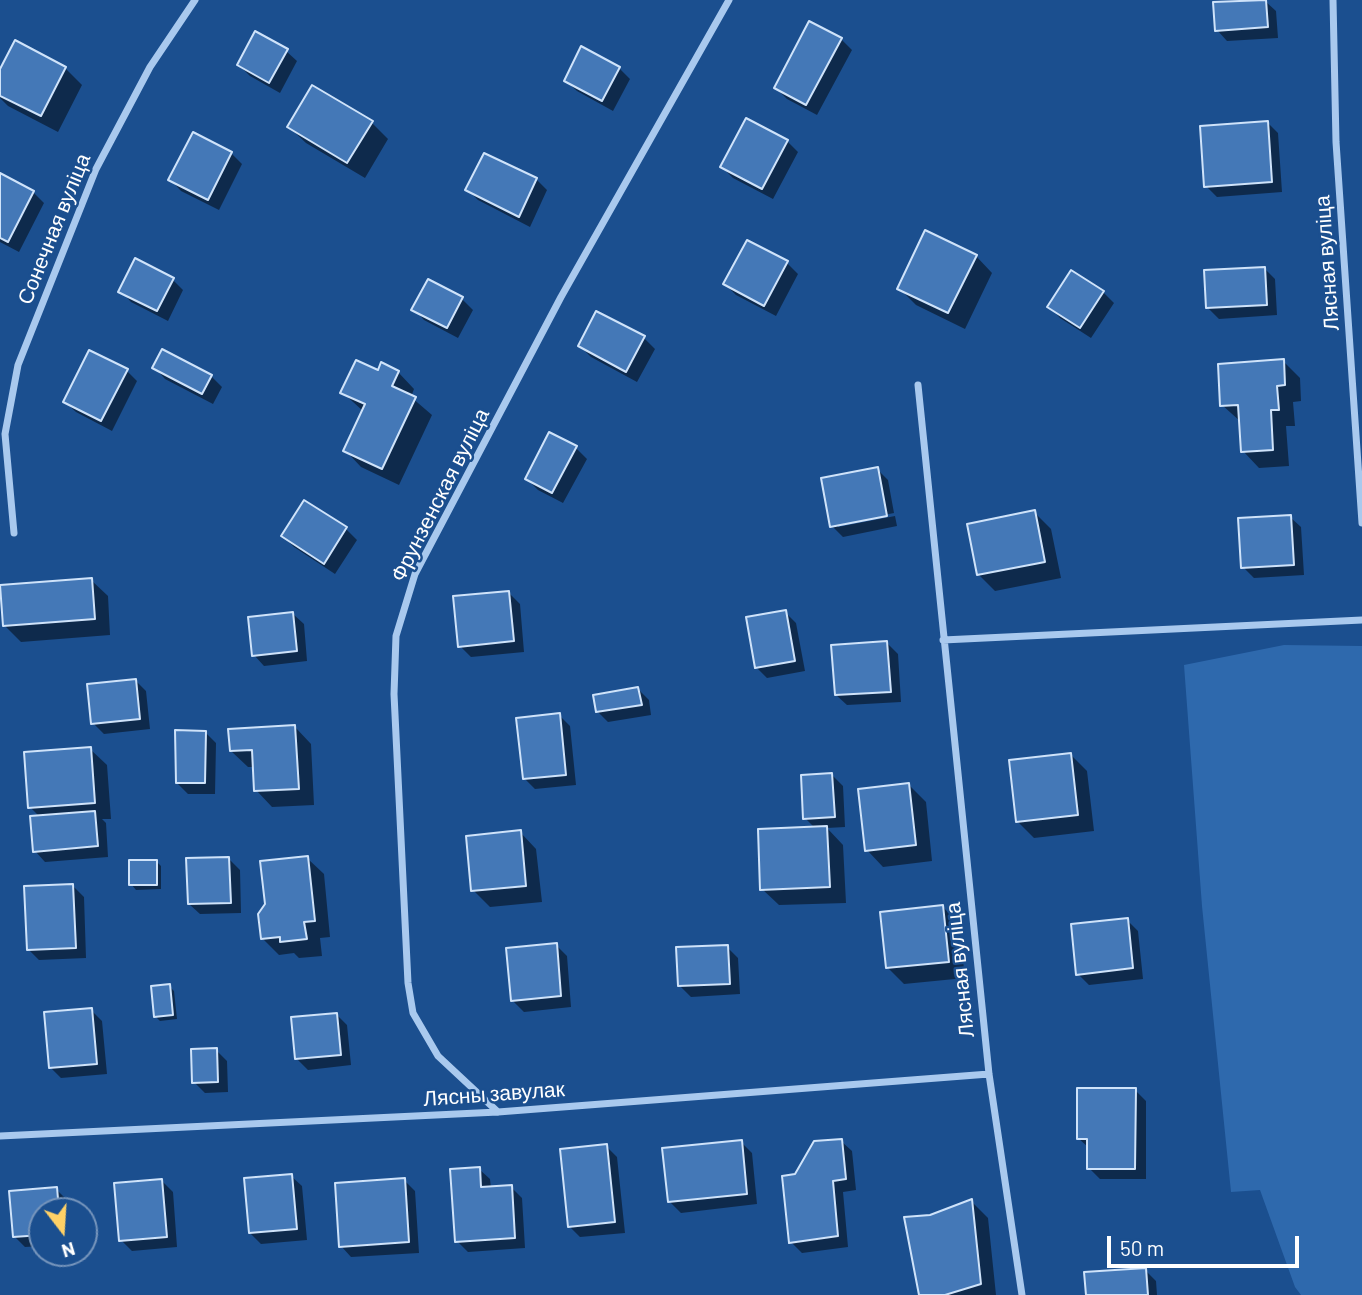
<!DOCTYPE html>
<meta charset="utf-8">
<style>
body{margin:0}
#map{position:relative;width:1362px;height:1295px;overflow:hidden;background:#1b4f8f;font-family:Barlow,sans-serif}
canvas{display:block}
.north{position:absolute;left:28px;top:1197px;width:70px;height:70px;box-sizing:border-box;background:#1b4f8f;border:2px solid #7695bc;border-radius:50%;rotate:163deg;font-size:19px;font-weight:700;line-height:28px;text-align:center;color:#fff}
.north::after{content:'';display:block;margin:auto;width:24px;height:32px;background:#ffd166;clip-path:polygon(50% 0,100% 100%,50% 72%,0 100%)}
.scale{position:absolute;left:1107px;top:1236px;width:192px;height:32px;box-sizing:border-box;border:4px solid #fff;border-top:0;padding-left:9px;font-size:21px;line-height:24px;white-space:nowrap;color:#fff;-webkit-text-stroke:5px #1b4f8f;paint-order:stroke}
</style>
<div id="map">
<canvas width="1362" height="1295"></canvas>
<div class="north">N</div>
<div class="scale">50 m</div>
</div>
<script>
const g = document.querySelector('canvas').getContext('2d');
g.lineJoin = 'round';
function fill(path, color) { g.fillStyle = color; g.fill(path, 'evenodd'); }
function trace(path, color, width, dash) { g.strokeStyle = color; g.lineWidth = width; g.lineCap = dash ? 'butt' : 'round'; g.setLineDash(dash || []); g.stroke(path); }
function label(font, color, halo, rows, align = 'center') {
  g.font = font + ' Barlow,sans-serif'; g.lineWidth = 5; g.setLineDash([]); g.textBaseline = 'middle'; g.strokeStyle = halo; g.fillStyle = color; for (const [text, x, y, turn = 0] of rows) {
    g.save(); g.translate(x, y); g.rotate((+turn || 0) * Math.PI / 180); g.textAlign = isNaN(turn) ? turn : align; if (halo) g.strokeText(text, 0, 0); g.fillText(text, 0, 0); g.restore();
  }
}
const green = new Path2D(`
 M1284 645 1362 646V1295H1301L1295 1287 1260 1190 1231 1192 1202 906 1184 665Z`);
const shadow = new Path2D(`
 M1265 1 1276 11 1278 38 1227 41 1217 30Z
 M841 39 852 50 817 115 787 99 776 88Z
 M286 51 297 61 280 93 250 76 239 65Z
 M65 68 82 85 58 132 8 106 0 98V73Z
 M619 68 630 79 613 111 577 91 566 81Z
 M371 122 388 139 365 178 306 143 289 127Z
 M1267 122 1278 133 1282 192 1217 197 1206 186Z
 M194 134 231 153 242 164 219 210 181 191 171 180Z
 M787 141 798 152 773 199 733 178 722 167Z
 M0 175 33 192 44 203 19 252 0 242Z
 M536 179 547 190 530 227 478 200 468 190Z
 M976 256 992 273 965 329 916 305 899 288Z
 M787 263 798 274 776 316 736 295 725 284Z
 M1264 268 1275 279 1277 315 1219 319 1208 308Z
 M172 279 183 290 168 321 131 302 121 291Z
 M1103 292 1114 303 1091 338 1060 318 1050 307Z
 M462 299 473 310 458 338 424 320 414 309Z
 M597 313 644 338 655 349 637 382 591 357 580 346Z
 M1283 361 1300 378 1301 401 1293 402 1295 426H1286L1289 466 1259 468 1243 451 1241 422 1222 405Z
 M155 368 211 376 222 387 213 404 165 379Z
 M127 371 137 381 112 431 76 412 65 402Z
 M379 372H398L414 389 411 397 432 415 399 485 361 467 345 450 363 411 342 392Z
 M576 448 587 459 563 503 538 490 527 479Z
 M877 469 888 480 894 513 838 524V527L895 516 897 526 843 537 832 526Z
 M305 502 346 529 357 540 335 574 294 547 283 536Z
 M1034 512 1051 529 1061 578 995 591 979 575Z
 M1290 517 1301 527 1304 575 1254 578 1243 567Z
 M91 580 108 596 110 635 21 642 4 625Z
 M509 593 520 604 524 652 471 657 460 646Z
 M785 612 796 623 805 671 767 678 756 667Z
 M293 614 304 624 307 661 264 666 254 655Z
 M887 643 898 654 901 702 847 705 836 695Z
 M135 680 146 691 150 729 104 734 93 723Z
 M638 689 649 700 651 715 608 722 597 711Z
 M559 715 570 726 576 785 535 789 524 778Z
 M295 727 311 744 314 805 272 807 256 790 255 767H248L231 751Z
 M205 732 216 743 215 794H188L177 783Z
 M90 749 107 765 111 819H102L106 823 108 857 45 862 35 851 40 817 30 807Z
 M1070 754 1087 771 1094 831 1034 838 1017 821Z
 M832 775 843 786 845 827 827 828 843 845 846 903 779 905 762 889 815 828 805 818Z
 M909 785 926 802 932 861 883 867 867 850Z
 M520 832 536 849 542 902 490 907 473 890Z
 M307 858 324 874 330 937 320 938 322 956 299 958 294 953 279 955 262 938Z
 M229 859 240 870 241 913 200 914 189 904Z
 M156 861 161 866V889L136 890 131 884Z
 M73 886 84 897 86 958 39 960 28 949Z
 M943 907 959 924 965 978 904 984 888 968Z
 M1127 920 1138 931 1143 979 1089 985 1078 974Z
 M556 945 567 956 571 1007 524 1012 513 1001Z
 M727 947 738 958 740 994 691 997 680 986Z
 M169 986 174 991 177 1019 160 1021 155 1016Z
 M91 1010 102 1021 107 1074 61 1078 50 1067Z
 M336 1014 347 1025 351 1065 308 1070 297 1059Z
 M216 1050 227 1061 228 1092 205 1093 194 1082Z
 M1135 1090 1146 1101V1179H1100L1089 1168V1148L1078 1138Z
 M841 1141 852 1151 856 1190 843 1192 848 1247 802 1253 791 1242Z
 M741 1142 752 1153 757 1204 681 1213 670 1202Z
 M606 1146 617 1157 625 1233 580 1237 570 1227Z
 M479 1169 490 1179 491 1188 511 1187 522 1198 525 1248 468 1252 457 1241Z
 M291 1176 302 1186 307 1240 261 1244 250 1233Z
 M404 1180 415 1191 419 1253 351 1257 341 1246Z
 M162 1181 173 1192 177 1247 132 1251 121 1240Z
 M56 1189 67 1200 68 1211H42V1246L25 1247 14 1236Z
 M971 1201 988 1218 996 1295H921L931 1216Z
 M1145 1270 1156 1281 1157 1295H1087Z`);
const building = new Path2D(`
 M1266 0 1268 27 1215 31 1213 2Z
 M809 21 842 38 806 105 774 88Z
 M255 31 288 49 269 83 237 65Z
 M15 40 66 67 41 116 0 96V69Z
 M581 46 620 67 602 101 564 81Z
 M312 85 373 121 347 163 287 127Z
 M746 118 788 140 762 189 720 167Z
 M1268 121 1272 182 1204 187 1200 126Z
 M193 132 232 152 208 200 168 180Z
 M484 153 537 178 519 217 465 190Z
 M0 173 34 191 8 242 0 238Z
 M925 230 977 255 948 313 897 289Z
 M747 240 788 261 764 306 723 284Z
 M135 258 174 278 157 311 118 292Z
 M1265 267 1267 305 1206 308 1204 270Z
 M1071 270 1104 291 1080 328 1047 307Z
 M428 279 463 297 447 328 411 310Z
 M596 311 645 336 626 372 578 346Z
 M162 349 212 375 202 394 152 368Z
 M89 350 128 369 101 421 63 402Z
 M1284 359 1285 385 1277 386 1279 410H1271L1273 450 1241 452 1238 405 1220 406 1218 364Z
 M356 360 378 370 381 362 399 371 392 386 416 397 382 469 343 451 365 404 340 393Z
 M549 432 577 446 552 493 525 479Z
 M878 467 887 516 830 527 821 478Z
 M304 500 347 527 324 564 281 536Z
 M1035 510 1045 562 977 575 967 524Z
 M1291 515 1294 565 1241 568 1238 518Z
 M92 578 95 619 3 626 0 585Z
 M509 591 514 641 458 647 453 596Z
 M786 610 795 661 755 668 746 617Z
 M293 612 297 651 252 656 248 617Z
 M887 641 891 692 835 695 831 645Z
 M136 679 140 719 91 724 87 684Z
 M638 687 642 705 596 712 593 695Z
 M560 713 566 775 523 779 516 718Z
 M295 725 299 789 254 791 252 750 230 751 228 729Z
 M175 730 206 731 205 783H176Z
 M91 747 95 803 28 808 24 752Z
 M1071 753 1078 815 1016 822 1009 760Z
 M832 773 835 817 803 819 801 775Z
 M909 783 916 845 865 851 858 789Z
 M95 811 98 846 33 852 30 816Z
 M827 826 830 887 760 890 758 829Z
 M521 830 526 886 471 891 466 836Z
 M308 856 315 921 304 922 307 939 280 942V937L261 939 258 914 265 904 260 861Z
 M229 857 231 903 188 904 186 858Z
 M129 860H157V885H129Z
 M73 884 76 948 27 950 24 886Z
 M943 905 949 962 886 968 880 912Z
 M1128 918 1133 968 1076 975 1071 924Z
 M557 943 561 996 511 1001 506 948Z
 M728 945 730 984 678 986 676 947Z
 M170 984 173 1015 154 1017 151 986Z
 M92 1008 97 1064 49 1068 44 1012Z
 M337 1013 341 1055 295 1059 291 1017Z
 M217 1048 218 1082 192 1083 191 1049Z
 M1077 1088H1136L1135 1169H1087V1139H1077Z
 M842 1139 846 1179 833 1181 838 1236 789 1243 782 1176 795 1174 814 1141Z
 M742 1140 747 1194 668 1202 662 1148Z
 M607 1144 615 1222 568 1227 560 1149Z
 M480 1167 481 1187 512 1185 515 1238 455 1242 450 1169Z
 M292 1174 297 1229 249 1233 244 1178Z
 M405 1178 409 1242 339 1247 335 1183Z
 M162 1179 167 1237 119 1241 114 1183Z
 M57 1187 59 1211H42V1235L13 1237 9 1191Z
 M972 1199 981 1284 945 1295H919L904 1217 930 1215Z
 M1146 1268 1148 1295H1086L1084 1272Z`);
const minor = new Path2D(`
 M1333 0 1336 142 1362 523
 M918 385 989 1074 1022 1295
 M14 533 5 434 18 365 96 169 150 67 195 0
 M943 640 1362 620
 M498 1112 438 1056 413 1013 408 983 394 694 396 636 415 574 561 297 729 0
 M0 1136 498 1112 989 1074`);
const streetNames = [
 ["Сонечная вуліца",54,229,-68],
 ["Лясная вуліца",1327,263,-94],
 ["Фрунзенская вуліца",440,495,-63],
 ["Лясная вуліца",960,970,-96],
 ["Лясны завулак",494,1094,-4]
];
fill(green, '#2e69ad');
fill(shadow, '#0007');
fill(building, '#4478b7');
trace(building, '#cfe3fa', 2);
trace(minor, '#a9c9ee', 7);
label('21px', '#fff', '#1b4f8f', streetNames);
</script>
